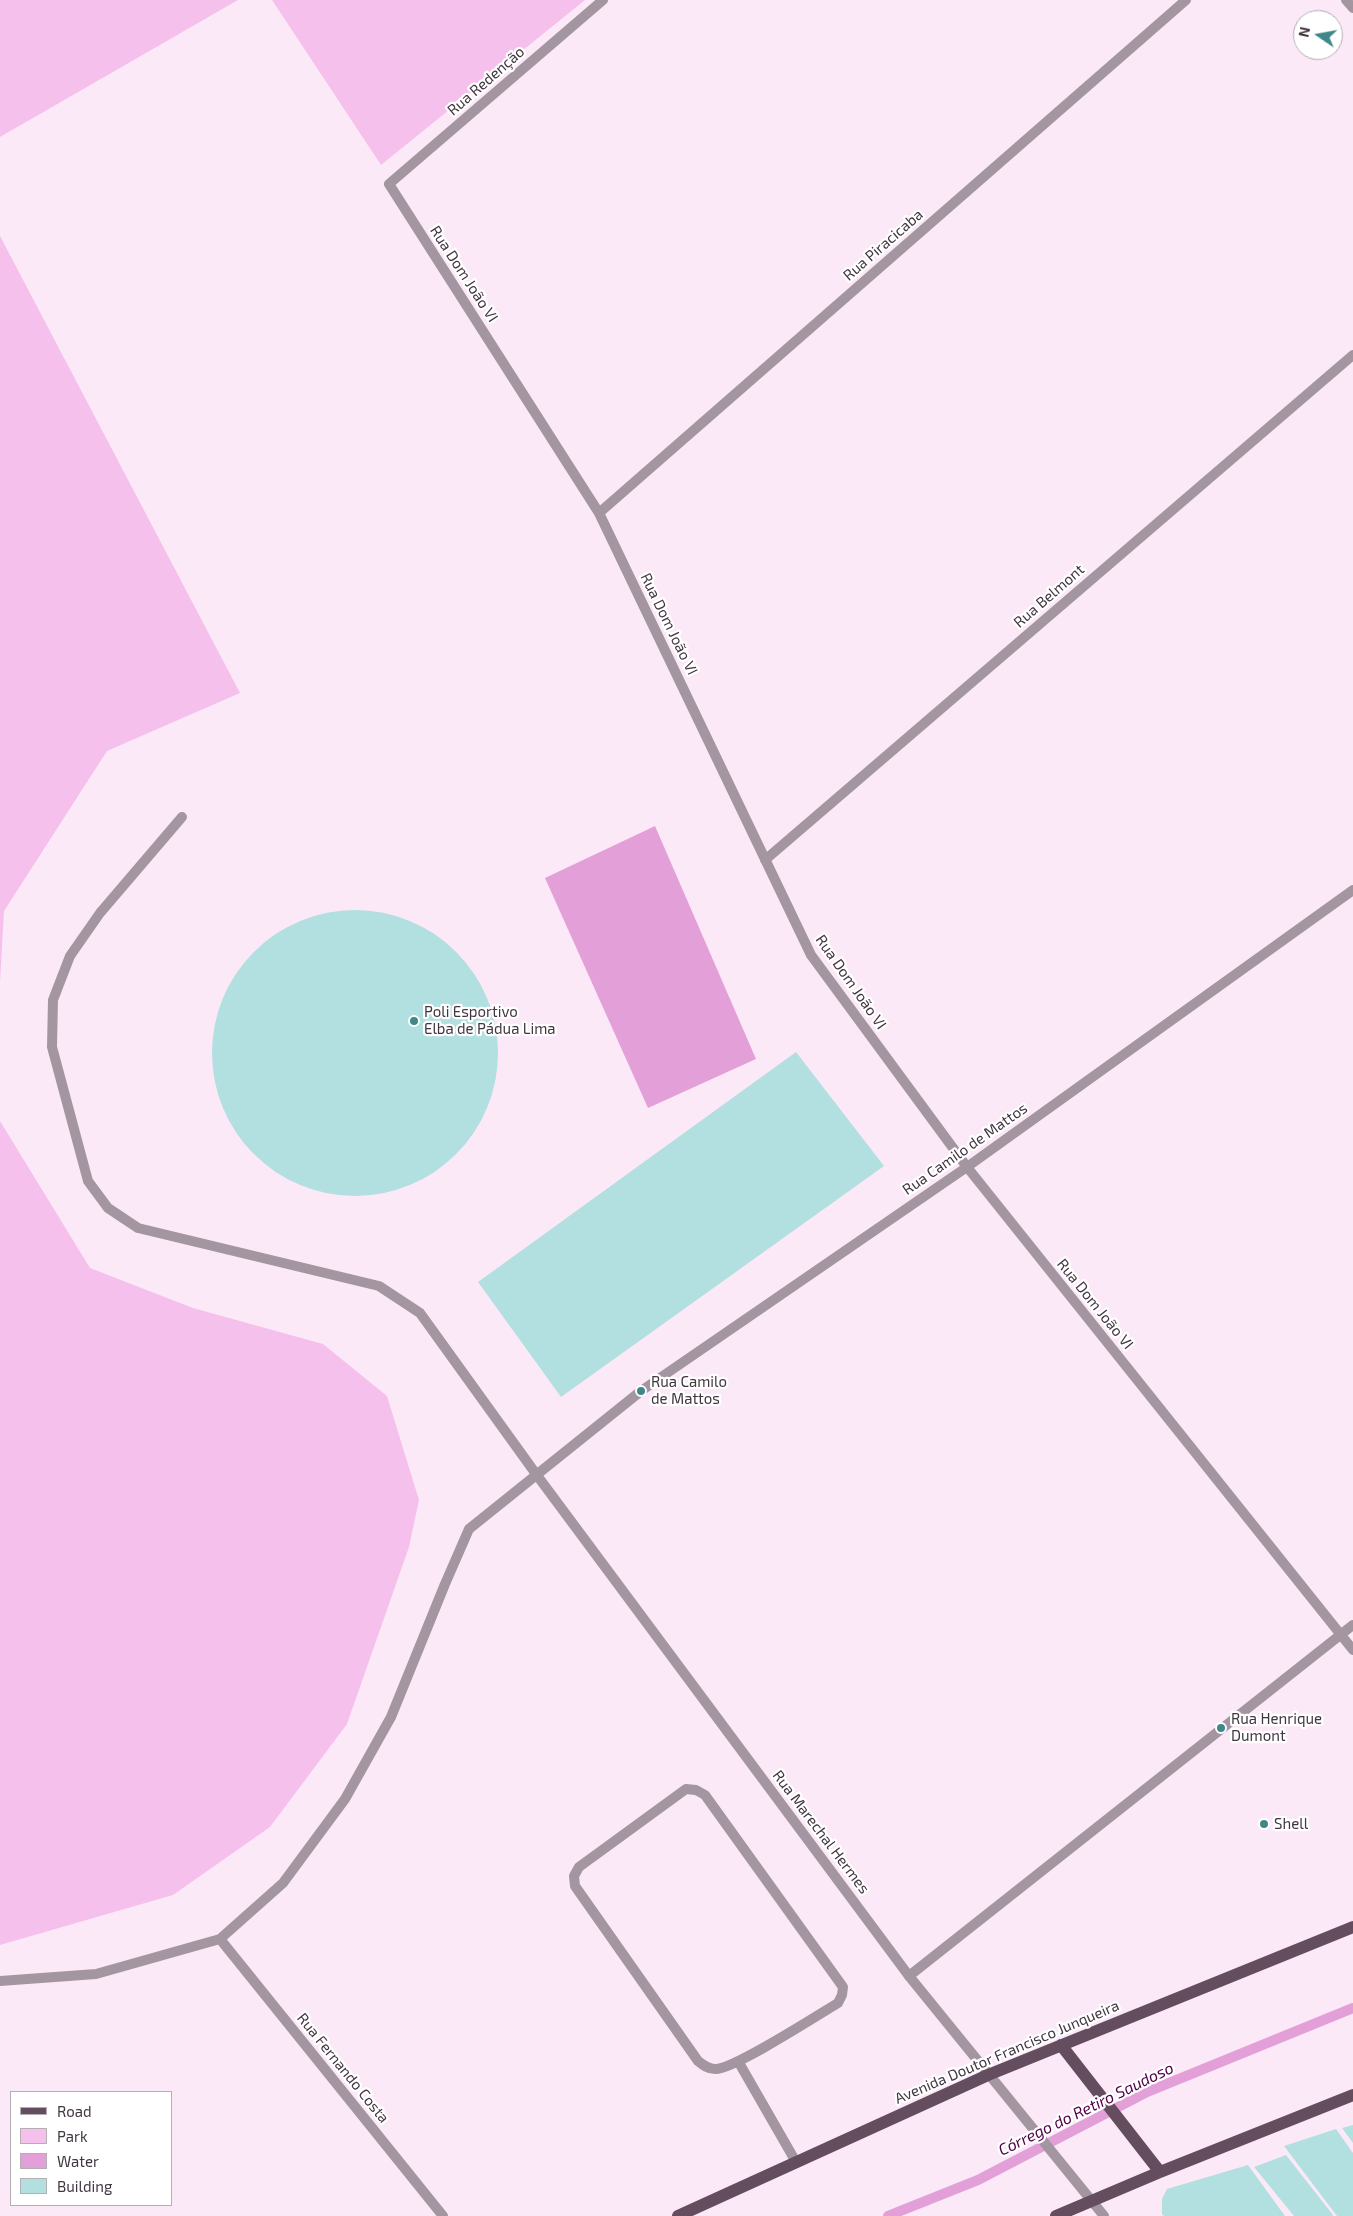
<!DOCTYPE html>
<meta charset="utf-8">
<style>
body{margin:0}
#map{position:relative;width:1353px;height:2216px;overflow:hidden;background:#fce9f8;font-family:"Exo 2",sans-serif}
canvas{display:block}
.legend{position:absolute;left:10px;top:2091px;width:162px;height:115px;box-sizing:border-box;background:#fff;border:1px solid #b3afb3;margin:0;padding:6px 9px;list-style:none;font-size:15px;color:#423640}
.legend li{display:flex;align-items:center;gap:10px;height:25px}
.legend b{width:25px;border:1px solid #b3afb3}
.north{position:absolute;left:1293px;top:10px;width:50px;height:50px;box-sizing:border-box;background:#fff;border:1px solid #b3afb3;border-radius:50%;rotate:282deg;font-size:14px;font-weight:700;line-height:20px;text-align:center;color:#423640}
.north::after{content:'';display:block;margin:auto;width:18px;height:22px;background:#3f8789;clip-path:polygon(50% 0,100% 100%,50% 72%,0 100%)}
</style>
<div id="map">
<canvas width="1353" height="2216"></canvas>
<ul class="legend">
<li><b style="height:6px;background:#634d5f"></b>Road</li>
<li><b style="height:14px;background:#f6c0ec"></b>Park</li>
<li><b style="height:14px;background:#e3a0d8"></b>Water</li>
<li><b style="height:14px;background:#b2dfe0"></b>Building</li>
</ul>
<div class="north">N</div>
</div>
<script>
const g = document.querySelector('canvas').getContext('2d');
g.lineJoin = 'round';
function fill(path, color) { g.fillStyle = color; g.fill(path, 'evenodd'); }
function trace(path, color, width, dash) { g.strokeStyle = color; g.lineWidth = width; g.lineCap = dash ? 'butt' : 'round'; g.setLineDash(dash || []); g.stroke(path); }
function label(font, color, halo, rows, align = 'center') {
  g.font = font + ' "Exo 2",sans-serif'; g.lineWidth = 4.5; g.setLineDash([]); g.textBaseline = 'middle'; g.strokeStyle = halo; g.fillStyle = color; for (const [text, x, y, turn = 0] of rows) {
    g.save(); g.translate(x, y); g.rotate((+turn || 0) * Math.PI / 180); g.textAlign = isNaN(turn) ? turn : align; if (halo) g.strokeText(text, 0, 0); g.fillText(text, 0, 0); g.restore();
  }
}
const green = new Path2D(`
 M0 0H238L0 137Z
 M272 0H585L381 165Z
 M0 236 240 693 107 751 4 911 0 982Z
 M0 1121 90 1268 193 1308 323 1344 387 1396 419 1500 409 1547 347 1724 270 1827 173 1895 0 1945Z`);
const water = new Path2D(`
 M655 826 756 1059 648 1108 545 878Z`);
const stream = new Path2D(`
 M888 2216 978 2180 1147 2092 1353 2008`);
const building = new Path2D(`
 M212 1053a143 143 0 1 1 286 0a143 143 0 1 1-286 0Z
 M796 1052 884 1166 561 1397 478 1282Z
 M1353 2125V2143L1342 2128Z
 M1336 2129 1353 2153V2216H1337L1284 2146Z
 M1286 2155 1333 2215 1332 2216H1294L1254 2167Z
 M1248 2165 1285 2216H1164L1162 2214V2199L1167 2189Z`);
const service = new Path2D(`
 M182 817 100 913 70 956 53 1000 52 1047 88 1181 108 1208 138 1228 379 1286 420 1313 536 1474
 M686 1789 696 1790 705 1795 843 1987 842 1995 838 2003C818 2015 733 2070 715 2069 708 2069 703 2065 698 2061L575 1886 574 1876 579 1867Z
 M738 2061 796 2162`);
const minor = new Path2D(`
 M603 0 389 184 599 513 811 955 967 1167 1353 1650
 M1346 0 1353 8
 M599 513 1186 0
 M765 860 1353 355
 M536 1474 909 1976
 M220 1939 443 2216
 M0 1981 96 1974 220 1939 283 1883 345 1799 391 1717 445 1584 469 1529 641 1391 967 1167 1353 890
 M1091 2200 1104 2216`);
const tertiary = new Path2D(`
 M1091 2200 909 1976 1353 1625`);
const primary = new Path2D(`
 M1061 2045 1160 2172
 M678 2216 988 2075 1353 1927
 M1056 2216 1160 2172 1353 2095`);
const markers = [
 [414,1021,5,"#3f8789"],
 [641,1391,5,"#3f8789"],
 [1221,1728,5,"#3f8789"],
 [1264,1824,5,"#3f8789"]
];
const streetNames = [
 ["Rua Redenção",486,81,-41],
 ["Rua Piracicaba",883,245,-41],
 ["Rua Dom João VI",464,274,57],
 ["Rua Belmont",1049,596,-41],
 ["Rua Dom João VI",669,624,64],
 ["Rua Dom João VI",851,982,55],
 ["Rua Camilo de Mattos",965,1149,-35],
 ["Rua Dom João VI",1095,1304,51],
 ["Rua Marechal Hermes",821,1832,53],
 ["Avenida Doutor Francisco Junqueira",1007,2052,-23],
 ["Rua Fernando Costa",343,2068,51]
];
const poiNames = [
 ["Poli Esportivo",424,1012],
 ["Elba de Pádua Lima",424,1029],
 ["Rua Camilo",651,1382],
 ["de Mattos",651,1399],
 ["Rua Henrique",1231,1719],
 ["Dumont",1231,1736],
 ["Shell",1274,1824]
];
const waterNames = [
 ["Córrego do Retiro Saudoso",1086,2109,-26]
];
fill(green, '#f6c0ec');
fill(water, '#e3a0d8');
trace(stream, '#e3a0d8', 10);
fill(building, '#b2dfe0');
trace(service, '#a396a0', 10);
trace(minor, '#a396a0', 10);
trace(tertiary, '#a396a0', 10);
trace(primary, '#634d5f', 12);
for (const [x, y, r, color] of markers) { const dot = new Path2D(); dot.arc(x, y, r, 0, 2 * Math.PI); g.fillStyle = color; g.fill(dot); trace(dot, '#fff', 2); }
label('15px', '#423640', '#fff', streetNames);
label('15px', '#423640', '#fff', poiNames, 'left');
label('italic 16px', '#500049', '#fff', waterNames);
</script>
